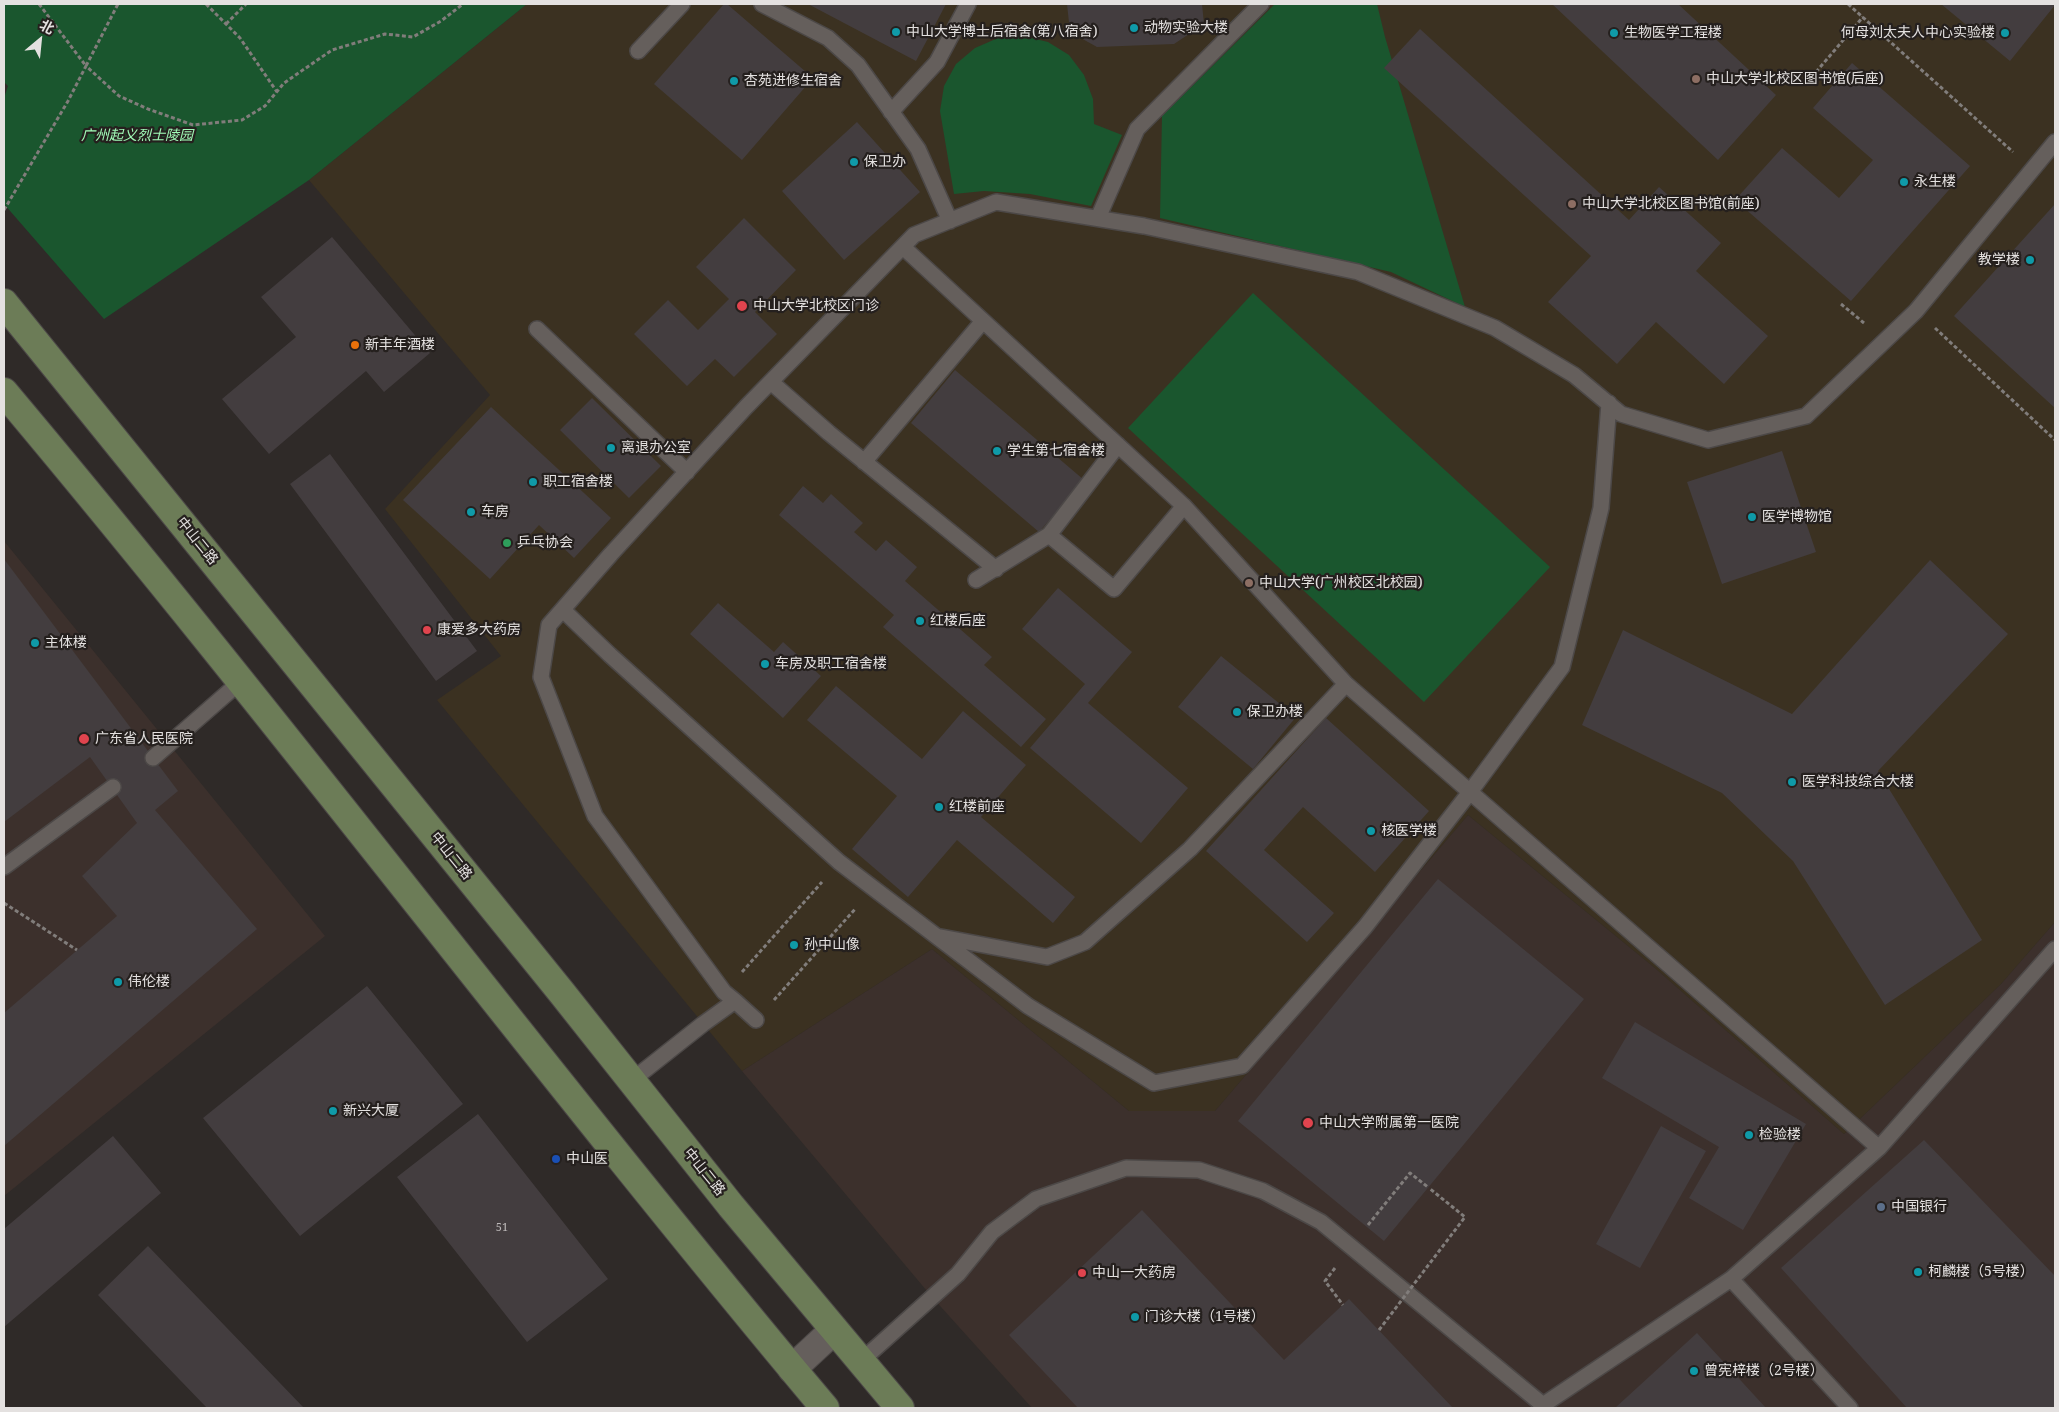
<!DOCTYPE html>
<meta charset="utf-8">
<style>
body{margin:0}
#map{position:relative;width:2059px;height:1412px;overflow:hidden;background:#2f2a28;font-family:"Noto Serif","Noto Sans SC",serif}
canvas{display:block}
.frame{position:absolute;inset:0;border:5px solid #e4e1e0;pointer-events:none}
.north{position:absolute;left:15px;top:15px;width:50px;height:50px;-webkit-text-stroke:4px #25201e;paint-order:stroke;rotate:28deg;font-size:14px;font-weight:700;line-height:20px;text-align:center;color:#e4e1e0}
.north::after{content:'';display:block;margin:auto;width:18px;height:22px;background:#e4e1e0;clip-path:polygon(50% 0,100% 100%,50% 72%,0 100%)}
</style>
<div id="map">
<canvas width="2059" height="1412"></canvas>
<div class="frame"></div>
<div class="north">北</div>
</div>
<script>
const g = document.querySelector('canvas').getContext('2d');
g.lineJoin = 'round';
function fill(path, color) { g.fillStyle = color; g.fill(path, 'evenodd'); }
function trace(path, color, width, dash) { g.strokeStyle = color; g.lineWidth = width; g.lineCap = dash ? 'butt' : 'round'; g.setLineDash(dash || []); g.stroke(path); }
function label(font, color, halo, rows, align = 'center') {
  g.font = font + ' "Noto Serif","Noto Sans SC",serif'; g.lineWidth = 4.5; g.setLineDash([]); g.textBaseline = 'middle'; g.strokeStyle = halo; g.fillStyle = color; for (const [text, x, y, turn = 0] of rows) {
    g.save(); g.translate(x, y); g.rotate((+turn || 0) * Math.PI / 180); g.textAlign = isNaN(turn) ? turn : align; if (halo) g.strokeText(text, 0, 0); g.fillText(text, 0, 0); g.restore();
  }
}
const built = new Path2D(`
 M4 541 325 936 4 1196Z
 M1468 815 1655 968 1844 1134 2001 984 2055 922V1408H1032L932 1297 742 1071 932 949 1129 1111H1215Z`);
const education = new Path2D(`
 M527 4H2055V922L2001 984 1844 1134 1655 968 1468 815 1215 1111H1129L932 949 742 1071 437 700 501 656 385 509 490 395 309 180Z`);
const green = new Path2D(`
 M4 4H527L309 180 104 319 4 204V98L8 86 4 82Z
 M1275 4H1377L1385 37 1465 307 1391 272 1160 218 1162 116Z
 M1023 36 1048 42 1069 55 1084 75 1093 99 1094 124 1122 135 1091 206 1030 194 984 191 954 194 940 111 944 86 956 64 975 48 998 38Z
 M1253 293 1550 567 1424 702 1128 428Z`);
const building = new Path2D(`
 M724 4H727L813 78 742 160 654 84Z
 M808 4H946L916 61Z
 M1067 4H1202L1204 24 1174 44 1097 47 1070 32Z
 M1552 4H1678L1776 95 1718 160Z
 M1941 4H2055V5L2010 61Z
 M1420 29 1629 220 1659 187 1721 243 1696 271 1768 336 1724 384 1656 322 1617 364 1548 302 1591 256 1384 68Z
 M1852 63 1970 166 1851 301 1735 200 1782 148 1839 198 1873 160 1813 108Z
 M857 122 920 192 844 260 782 191Z
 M2055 204V408L1954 316Z
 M744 218 796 270 755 312 777 334 734 377 715 359 687 386 634 334 668 300 698 330 729 299 696 267Z
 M332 237 430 353 384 392 366 371 269 454 222 399 296 337 261 297Z
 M955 370 1084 480 1039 532 911 423Z
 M592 398 661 466 629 498 560 430Z
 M491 407 611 518 574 558 539 525 490 579 403 500Z
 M1782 451 1816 552 1722 584 1687 482Z
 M330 454 477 651 436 681 290 484Z
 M803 486 823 503 831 494 863 523 854 532 876 551 886 540 917 567 905 581 992 657 984 665 1046 719 1021 747 883 627 894 615 779 515Z
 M4 559 178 791 155 810 257 929 4 1146V1013L117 916 82 876 137 823 90 757 4 822Z
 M1930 560 2008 634 1878 771 1982 940 1885 1005 1793 861 1722 793 1582 725 1623 630 1792 714Z
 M1058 588 1132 652 1088 703 1188 788 1141 843 1030 748 1085 684 1022 629Z
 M718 603 774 652 783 642 821 676 783 718 690 634Z
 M1221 656 1296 717 1253 769 1178 707Z
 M836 686 922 759 963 711 1026 765 981 817 1075 897 1053 923 957 840 908 897 852 849 897 796 807 720Z
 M1326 718 1429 811 1375 872 1303 807 1264 850 1334 913 1307 942 1206 851Z
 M1438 879 1584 999 1384 1241 1238 1121Z
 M367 986 463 1104 300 1236 203 1118Z
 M1635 1022 1806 1124 1743 1230 1689 1198 1719 1147 1602 1078Z
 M478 1114 608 1279 527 1342 397 1177Z
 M1661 1126 1706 1151 1640 1268 1596 1244Z
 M113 1136 161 1193 4 1327V1229Z
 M1924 1140 2055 1276V1408H1907L1781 1268Z
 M1142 1210 1284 1360 1349 1299 1453 1408H1078L1009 1335Z
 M148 1246 304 1408H207L98 1295Z
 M1697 1333 1766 1408H1615Z`);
const path = new Path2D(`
 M39 4 86 66 118 4
 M206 4 240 38 277 92
 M1848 4 2013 152
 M226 24 246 4
 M1816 72 1863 17
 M4 210 68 101 86 66 119 96 148 109 193 125 242 120 265 106 284 83 332 50 385 34 413 37 441 21 463 4
 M1841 304 1864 323
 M1935 328 2055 440
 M4 903 77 950
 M742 972 822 882
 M774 1000 856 908
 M1368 1225 1410 1173 1429 1188
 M1335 1268 1325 1281 1343 1305`);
const service = new Path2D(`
 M762 4 828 38 858 65 918 149 950 221
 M638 51 682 4
 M891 112 937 62 968 4
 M1098 218 1137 129 1261 4
 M903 247 1184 506 1346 684 1879 1148
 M537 329 687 472
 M771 382 829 433 996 569
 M864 462 983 321
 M1049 535 1118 445
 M976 580 1049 535 1114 589 1184 506
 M563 610 610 655 839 862 1028 1006 1154 1083 1242 1066 1365 927 1470 792 1562 667 1601 508 1609 403
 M153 758 240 682
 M4 867 113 787
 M941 937 1047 957 1085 942 1190 849 1346 684
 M735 1001 756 1020
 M631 1081 703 1024 735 1001 724 992 595 816 541 677 549 625 611 554 746 407 914 235 996 202 1144 226 1358 272 1495 328 1574 375 1621 414 1708 440 1806 416 1916 311 2055 142
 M1731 1279 1850 1408
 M860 1362 958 1274 992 1232 1036 1199 1126 1168 1199 1170 1263 1191 1321 1222 1543 1405
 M1544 1408 1543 1405 1731 1279 1879 1148 2055 949`);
const tertiary = new Path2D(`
 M792 1369 834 1330`);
const primary = new Path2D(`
 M4 303 562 993 731 1206 900 1408
 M4 392C284 725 545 1074 825 1408`);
const pathBridge = new Path2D(`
 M1379 1330 1465 1217 1429 1188`);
const markers = [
 [1134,28,5,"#0f9aa8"],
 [896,32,5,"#0f9aa8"],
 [1614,33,5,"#0f9aa8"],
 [2005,33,5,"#0f9aa8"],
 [1696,79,5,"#8d6e63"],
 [734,81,5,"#0f9aa8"],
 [854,162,5,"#0f9aa8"],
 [1904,182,5,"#0f9aa8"],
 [1572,204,5,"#8d6e63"],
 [2030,260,5,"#0f9aa8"],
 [742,306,6,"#e0444e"],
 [355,345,5,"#e8710a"],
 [611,448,5,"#0f9aa8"],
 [997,451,5,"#0f9aa8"],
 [533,482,5,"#0f9aa8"],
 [471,512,5,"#0f9aa8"],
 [1752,517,5,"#0f9aa8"],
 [507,543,5,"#2e9e5b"],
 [1249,583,5,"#8d6e63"],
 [920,621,5,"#0f9aa8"],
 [427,630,5,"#e0444e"],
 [35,643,5,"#0f9aa8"],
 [765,664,5,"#0f9aa8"],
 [1237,712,5,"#0f9aa8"],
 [84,739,6,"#e0444e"],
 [1792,782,5,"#0f9aa8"],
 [939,807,5,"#0f9aa8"],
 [1371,831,5,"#0f9aa8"],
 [794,945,5,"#0f9aa8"],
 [118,982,5,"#0f9aa8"],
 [333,1111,5,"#0f9aa8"],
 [1308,1123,6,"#e0444e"],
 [1749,1135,5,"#0f9aa8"],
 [556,1159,5,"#1a4fb4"],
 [1881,1207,5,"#5c6f8a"],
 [1918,1272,5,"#0f9aa8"],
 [1082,1273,5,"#e0444e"],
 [1135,1317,5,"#0f9aa8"],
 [1694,1371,5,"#0f9aa8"]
];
const numberNames = [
 ["51",502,1228]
];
const poiNames = [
 ["动物实验大楼",1144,28],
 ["中山大学博士后宿舍(第八宿舍)",906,32],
 ["生物医学工程楼",1624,33],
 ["何母刘太夫人中心实验楼",1995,33,"right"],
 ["中山大学北校区图书馆(后座)",1706,79],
 ["杏苑进修生宿舍",744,81],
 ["保卫办",864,162],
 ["永生楼",1914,182],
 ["中山大学北校区图书馆(前座)",1582,204],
 ["教学楼",2020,260,"right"],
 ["中山大学北校区门诊",753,306],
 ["新丰年酒楼",365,345],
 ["离退办公室",621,448],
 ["学生第七宿舍楼",1007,451],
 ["职工宿舍楼",543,482],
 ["车房",481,512],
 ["医学博物馆",1762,517],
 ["乒乓协会",517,543],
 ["中山大学(广州校区北校园)",1259,583],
 ["红楼后座",930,621],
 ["康爱多大药房",437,630],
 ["主体楼",45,643],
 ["车房及职工宿舍楼",775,664],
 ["保卫办楼",1247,712],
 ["广东省人民医院",95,739],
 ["医学科技综合大楼",1802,782],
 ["红楼前座",949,807],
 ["核医学楼",1381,831],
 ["孙中山像",804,945],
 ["伟伦楼",128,982],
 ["新兴大厦",343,1111],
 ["中山大学附属第一医院",1319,1123],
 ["检验楼",1759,1135],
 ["中山医",566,1159],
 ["中国银行",1891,1207],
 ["柯麟楼（5号楼）",1928,1272],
 ["中山一大药房",1092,1273],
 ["门诊大楼（1号楼）",1145,1317],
 ["曾宪梓楼（2号楼）",1704,1371]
];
const parkNames = [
 ["广州起义烈士陵园",137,136]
];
const streetNames = [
 ["中山二路",197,541,51],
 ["中山二路",451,856,51],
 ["中山二路",704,1172,51]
];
fill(built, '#3c302c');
fill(education, '#3b3121');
fill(green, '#1a562e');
fill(building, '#433d3f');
trace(service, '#4c4847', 18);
trace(tertiary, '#4c4847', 30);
trace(primary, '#4c4847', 30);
trace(path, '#817d7b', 3, [4, 2.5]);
trace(service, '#655f5c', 15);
trace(tertiary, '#655f5c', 28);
trace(primary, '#6c7c57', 28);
trace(pathBridge, '#817d7b', 3, [4, 2.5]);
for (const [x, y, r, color] of markers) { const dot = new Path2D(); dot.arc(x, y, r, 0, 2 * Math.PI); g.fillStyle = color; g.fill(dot); trace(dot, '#25201e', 2); }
label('11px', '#bcb8b8', null, numberNames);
label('14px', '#e4e1e0', '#25201e', poiNames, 'left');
label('italic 14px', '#a1fbb7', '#25201e', parkNames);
label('14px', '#e4e1e0', '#25201e', streetNames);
</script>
